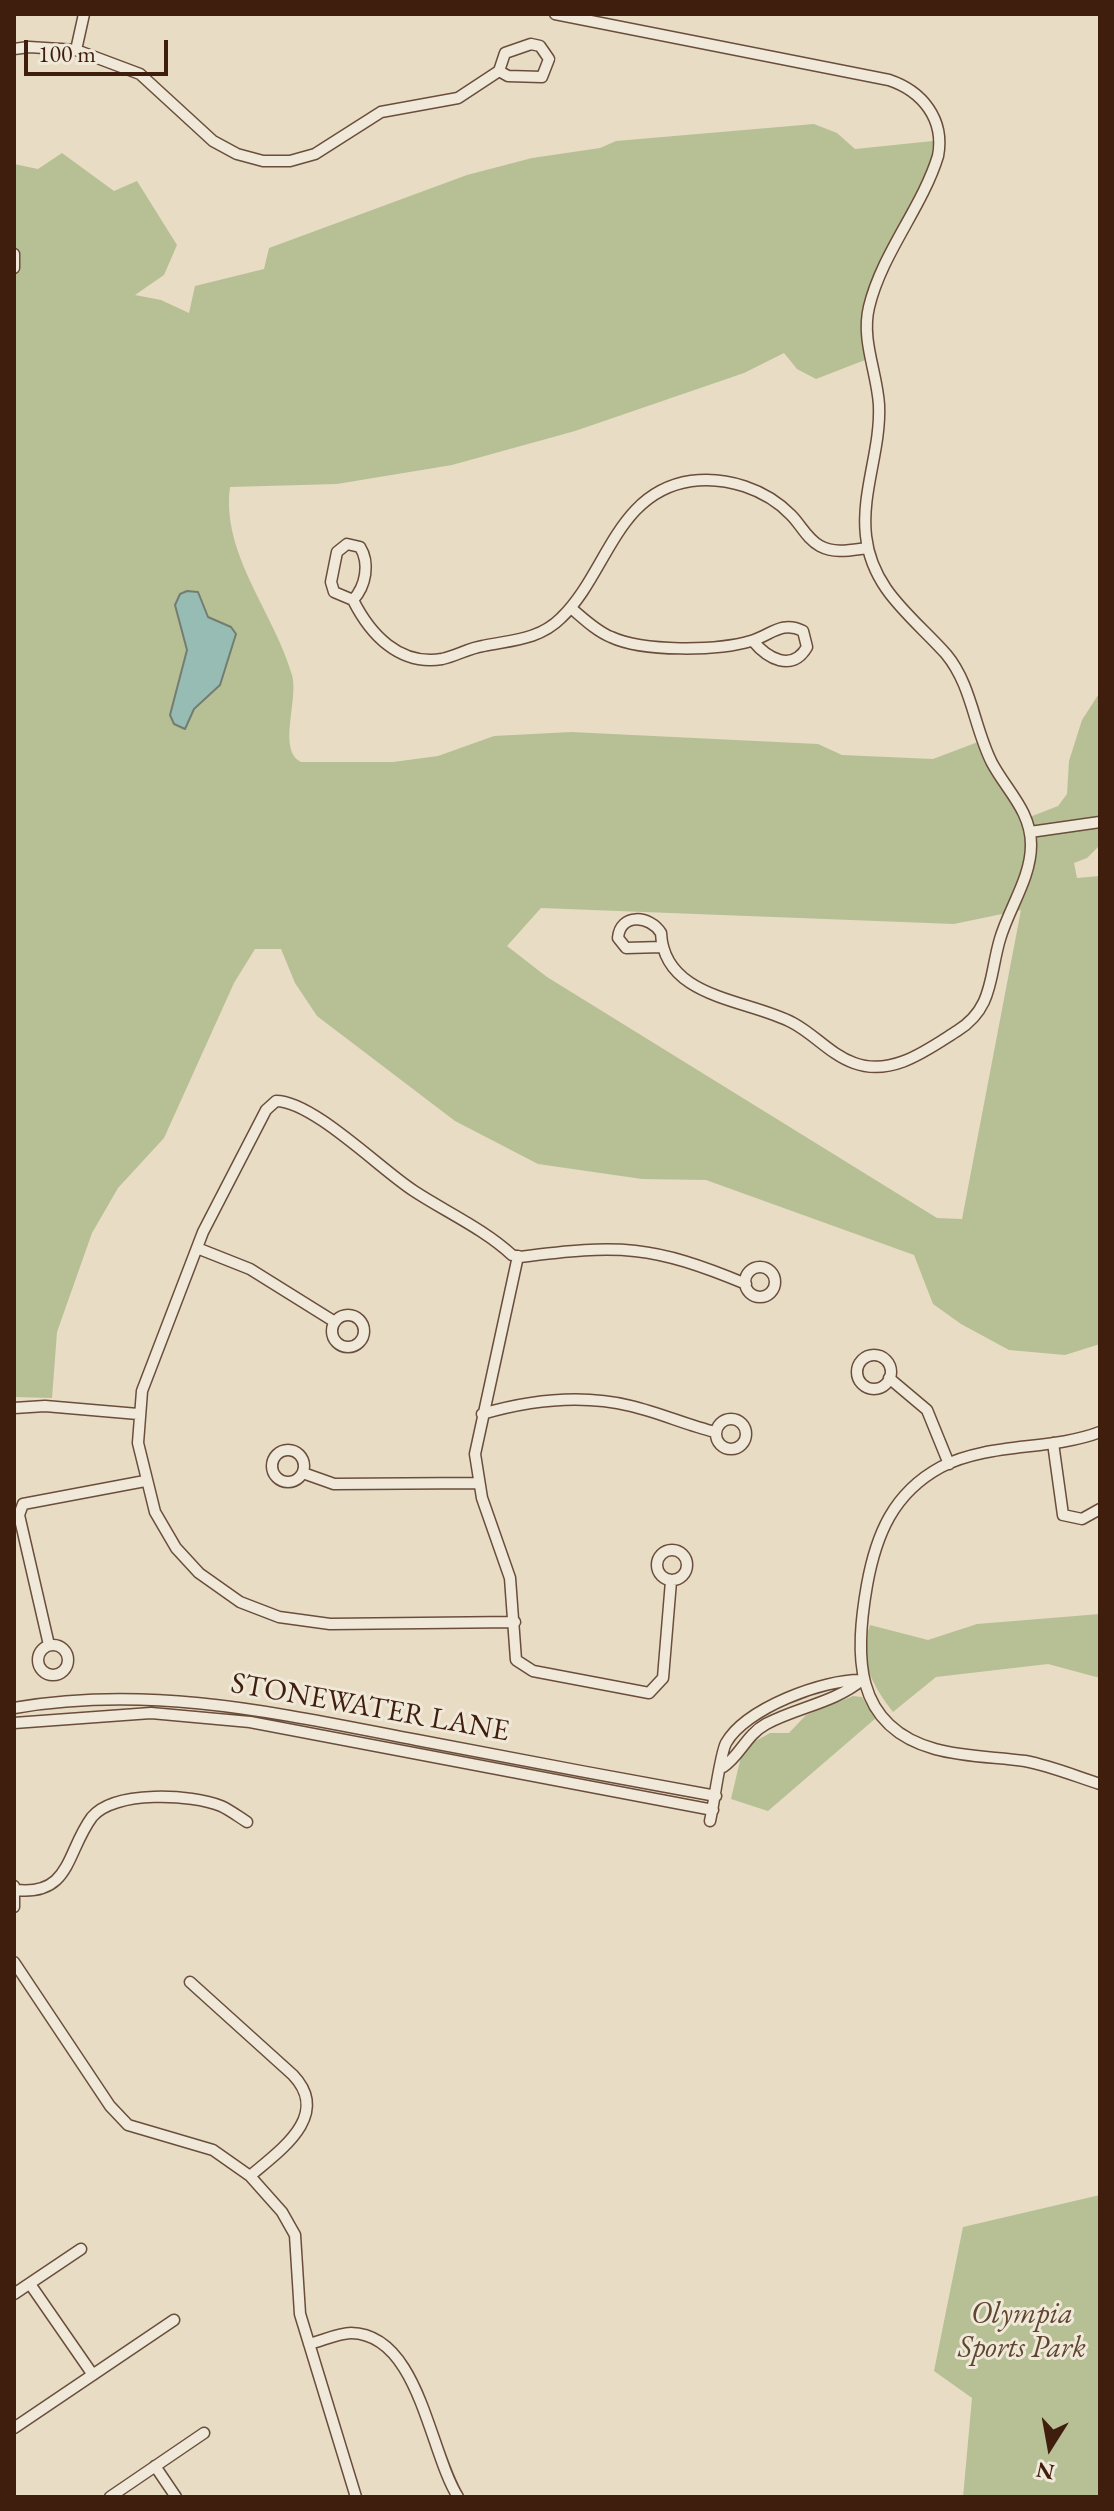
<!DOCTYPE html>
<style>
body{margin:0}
#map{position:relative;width:1114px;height:2511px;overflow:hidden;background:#e8dcc4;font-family:"EB Garamond",serif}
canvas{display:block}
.frame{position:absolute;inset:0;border:16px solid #401e0d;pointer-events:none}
.north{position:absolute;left:1010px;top:2407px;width:80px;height:80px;-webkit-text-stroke:6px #f0e8d9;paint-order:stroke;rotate:191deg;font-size:22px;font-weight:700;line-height:32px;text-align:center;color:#401e0d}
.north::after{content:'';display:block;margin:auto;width:28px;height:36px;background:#401e0d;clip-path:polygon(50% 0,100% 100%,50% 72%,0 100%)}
.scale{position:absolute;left:24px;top:40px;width:144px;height:36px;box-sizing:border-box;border:4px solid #401e0d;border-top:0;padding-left:10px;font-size:24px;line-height:28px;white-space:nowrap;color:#401e0d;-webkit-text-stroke:6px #f0e8d9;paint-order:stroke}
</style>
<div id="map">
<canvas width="1114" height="2511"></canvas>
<div class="frame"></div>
<div class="north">N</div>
<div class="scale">100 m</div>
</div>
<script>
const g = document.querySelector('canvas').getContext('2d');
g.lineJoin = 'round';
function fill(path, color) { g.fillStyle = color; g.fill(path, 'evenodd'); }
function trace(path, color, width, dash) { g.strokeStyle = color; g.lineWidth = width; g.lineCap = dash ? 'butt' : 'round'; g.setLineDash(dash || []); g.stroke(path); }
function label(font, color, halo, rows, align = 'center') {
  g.font = font + ' "EB Garamond",serif'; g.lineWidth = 6; g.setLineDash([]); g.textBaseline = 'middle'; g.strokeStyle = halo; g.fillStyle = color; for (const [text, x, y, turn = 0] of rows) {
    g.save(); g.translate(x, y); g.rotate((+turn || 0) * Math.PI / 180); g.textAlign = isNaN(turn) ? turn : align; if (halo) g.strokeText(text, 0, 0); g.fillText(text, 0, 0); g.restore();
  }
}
const green = new Path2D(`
 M814 124 837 133 855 149 933 141 932 162 864 308 861 328 865 360 816 379 797 369 784 353 744 373 575 431 452 465 337 484 230 487C221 554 274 612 292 675 299 700 277 750 301 762H393L438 756 494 736 571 732 818 744 842 755 933 759 978 742 985 762 1022 820 1058 806 1067 794 1069 761 1082 720 1100 692V845L1087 858 1074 863 1077 878 1100 876V1344L1065 1355 1009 1350 961 1324 933 1304 914 1255 706 1180 642 1179 538 1164 455 1121 317 1016 295 983 281 949H255L234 983 164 1138 118 1188 92 1233 57 1332 52 1398 14 1397V164L38 169 62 153 114 191 137 181 177 245 164 275 135 295 161 300 189 313 195 286 264 269 269 248 467 175 532 158 600 148 616 141ZM541 908 954 924 1021 910 962 1219 937 1218 547 977 507 946Z
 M1100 1614V1678L1048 1664 936 1677 893 1712C873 1686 857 1659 870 1625L928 1640 977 1624Z
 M853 1696 862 1697 876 1718 768 1811 731 1799 743 1748 770 1733H789L806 1715Z
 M1100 2195V2497H963L972 2398 934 2371 963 2227Z`);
const water = new Path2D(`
 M187 591 198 592 208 617 231 627 236 634 220 685 194 709 185 729 174 724 170 715 187 650 175 605 180 594Z`);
const street = new Path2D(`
 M555 14 889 80C922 91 945 119 938 156 922 208 882 253 869 307 861 340 877 372 879 405 881 450 861 492 866 536 872 590 913 617 946 654 972 685 974 728 992 763 1007 791 1031 811 1031 845 1031 878 1009 908 1000 939 989 976 994 1008 957 1031 927 1050 892 1077 854 1063 831 1055 814 1034 793 1023 748 999 664 999 661 933 650 915 620 913 618 938L626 948 662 947
 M14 49 29 47 76 50 140 74 213 141 237 154 263 161H290L315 154 381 112 458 98 499 71 505 53 531 44 540 46 549 59 542 77 508 76 499 71
 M76 50 84 14
 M14 254V268
 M347 544 360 547C370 563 366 586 353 600L334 592 331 582 337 552Z
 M353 600C370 634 399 666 442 659 456 656 469 648 483 646 511 640 539 640 561 618 607 574 616 492 691 481 726 476 766 489 791 515 801 525 807 539 820 546 835 554 851 550 867 548
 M571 608C583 618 596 631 611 637 643 652 717 651 751 641 770 636 781 620 803 631L807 647C792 673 767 658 753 641
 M1030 832 1100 822
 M197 1248 250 1269 335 1322
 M518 1256 475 1454 482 1498 510 1578 516 1660 533 1671 649 1693 663 1678 671 1581
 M745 1282a15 15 0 1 1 30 0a15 15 0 1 1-30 0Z
 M332 1331a16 16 0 1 1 32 0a16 16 0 1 1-32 0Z
 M857 1372a17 17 0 1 1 34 0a17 17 0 1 1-34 0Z
 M889 1378 927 1410 949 1464
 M14 1408 45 1406 138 1414
 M482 1414C530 1400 582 1394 631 1406 660 1413 687 1425 715 1432
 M716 1434a15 15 0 1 1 30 0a15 15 0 1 1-30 0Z
 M1100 1432C1050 1451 989 1442 941 1467 893 1493 876 1535 867 1585 855 1653 852 1726 935 1749 964 1757 995 1757 1025 1761 1051 1766 1075 1776 1100 1784
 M1053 1443 1063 1515 1082 1519 1100 1509
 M272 1466a16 16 0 1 1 32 0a16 16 0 1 1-32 0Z
 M303 1473 334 1484 478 1483
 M657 1565a15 15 0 1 1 30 0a15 15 0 1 1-30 0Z
 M515 1622 330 1624 279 1617 240 1602 199 1573 176 1548 155 1512 138 1443 142 1391 203 1232 266 1110 276 1101C313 1101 381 1170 414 1191 446 1212 484 1229 512 1255L520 1257C620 1244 652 1245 746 1284
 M49 1645 19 1515 23 1504 145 1481
 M38 1660a15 15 0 1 1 30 0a15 15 0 1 1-30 0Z
 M14 1708C153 1684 281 1714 417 1740 517 1759 616 1778 716 1796
 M14 1723 151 1713 250 1722 713 1810
 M723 1767C740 1756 746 1735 766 1724 798 1707 834 1703 862 1680
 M710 1821C714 1804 720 1754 726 1743 746 1708 824 1679 862 1680
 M14 1886V1907
 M16 1890C71 1896 66 1852 92 1817 114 1790 192 1794 221 1806 230 1810 239 1817 247 1822
 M14 1962 110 2106 128 2125 213 2150 250 2176 282 2212 295 2235 300 2314 356 2497
 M190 1982 293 2075C332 2116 279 2151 250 2176
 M30 2284 93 2375
 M14 2294 81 2249
 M309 2344C322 2341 338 2333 351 2333 419 2334 429 2451 458 2497
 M14 2428 174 2320
 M155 2466 176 2497
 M110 2497 204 2433`);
const streetNames = [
 ["STONEWATER LANE",370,1708,10]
];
const parkNames = [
 ["Olympia",1022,2315],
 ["Sports Park",1022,2349]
];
fill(green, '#b6c094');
fill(water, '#97bcb3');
trace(water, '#747d71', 2);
trace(street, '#6a4e3b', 13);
trace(street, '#f0e8d9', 10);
label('30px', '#401e0d', '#f0e8d9', streetNames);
label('italic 30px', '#5e462f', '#f0e8d9', parkNames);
</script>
